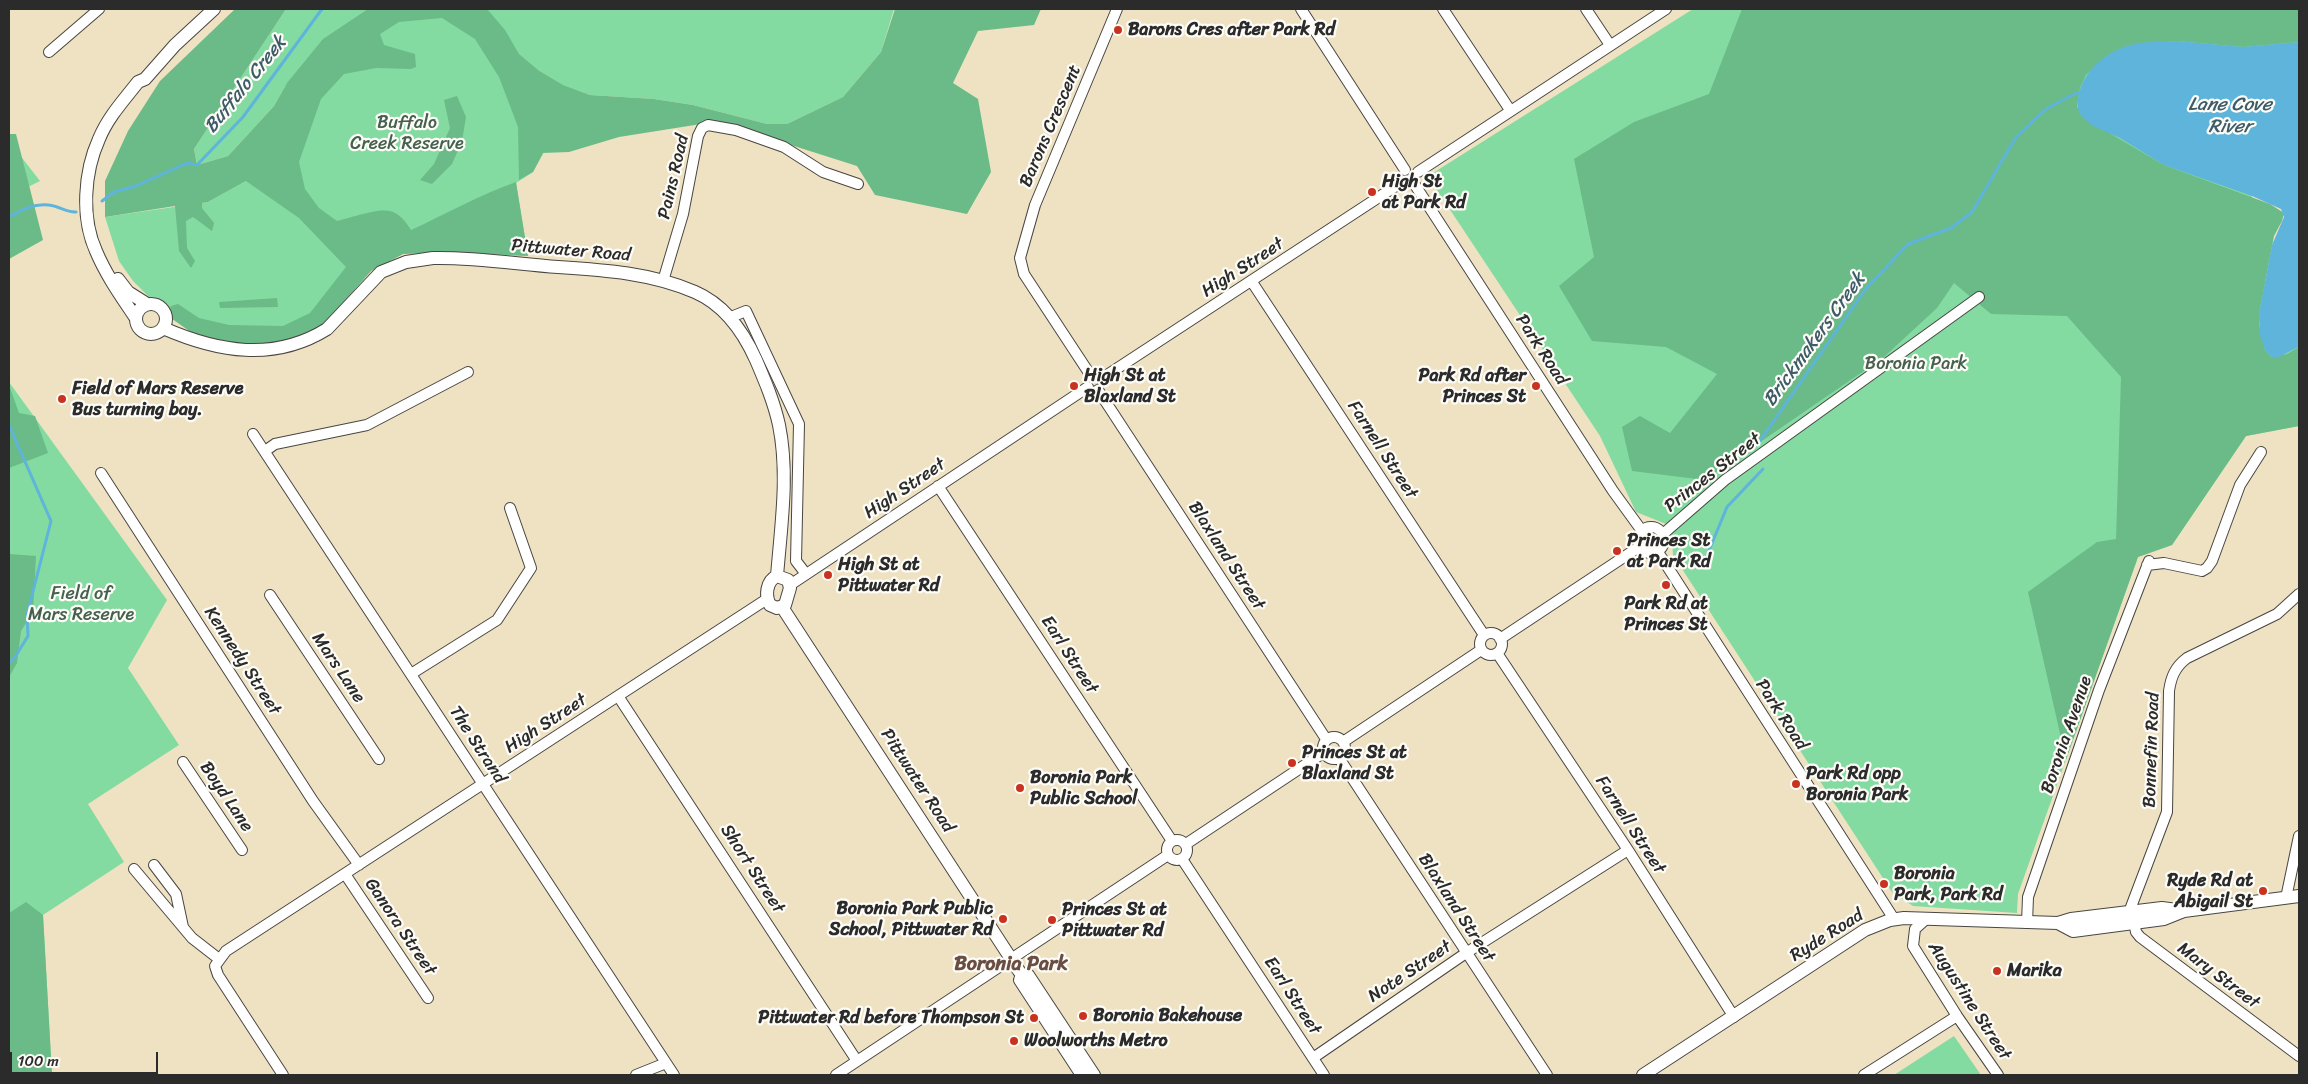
<!DOCTYPE html>
<style>
body{margin:0}
#map{position:relative;width:2308px;height:1084px;overflow:hidden;background:#efe2c3;font-family:Sriracha,sans-serif}
canvas{display:block}
.frame{position:absolute;inset:0;border:10px solid #2b2b2b;pointer-events:none}
.scale{position:absolute;left:10px;top:1052px;width:148px;height:22px;box-sizing:border-box;border:2px solid #2b2b2b;border-top:0;padding-left:6px;font-size:15px;line-height:18px;white-space:nowrap;color:#2b2b2b;-webkit-text-stroke:4px #fdfcf7;paint-order:stroke}
</style>
<div id="map">
<canvas width="2308" height="1084"></canvas>
<div class="frame"></div>
<div class="scale">100 m</div>
</div>
<script>
const g = document.querySelector('canvas').getContext('2d');
g.lineJoin = 'round';
function fill(path, color) { g.fillStyle = color; g.fill(path, 'evenodd'); }
function trace(path, color, width, dash) { g.strokeStyle = color; g.lineWidth = width; g.lineCap = dash ? 'butt' : 'round'; g.setLineDash(dash || []); g.stroke(path); }
function label(font, color, halo, rows, align = 'center') {
  g.font = font + ' Sriracha,sans-serif'; g.lineWidth = 4.5; g.setLineDash([]); g.textBaseline = 'middle'; g.strokeStyle = halo; g.fillStyle = color; for (const [text, x, y, turn = 0] of rows) {
    g.save(); g.translate(x, y); g.rotate((+turn || 0) * Math.PI / 180); g.textAlign = isNaN(turn) ? turn : align; if (halo) g.strokeText(text, 0, 0); g.fillText(text, 0, 0); g.restore();
  }
}
const green = new Path2D(`
 M286 9H894L881 52 843 97 787 124H767L693 105 654 99 590 95 562 85 538 70 549 143 533 172 516 183 528 256 447 252 403 254 371 271 318 331 207 337 191 332 168 316 133 281 119 261 105 217 208 202 246 181 287 83 274 106 228 156 197 165 194 149Z
 M1693 9H2299V42L2296 43 2252 196 2277 358 2299 347V426L2246 436 2172 545 2138 557 2018 894 2017 913 1913 906 1892 892 1673 555 1671 526 1636 512 1600 436 1431 181 1433 173Z
 M9 141 40 181 12 195Z
 M9 382 167 600 128 668 179 745 88 804 124 862 43 915 52 1075H9Z
 M1954 1036 1981 1075H1894Z`);
const forest = new Path2D(`
 M235 9H286L194 149 197 165 228 156 274 106 287 83 323 39 368 9H487L505 30 519 54 538 70 563 85 590 95 654 99 693 105 767 124H787L843 97 881 52 895 9H1041L1034 25 978 31 953 83 978 99 991 172 967 214 875 195 857 166 772 139 701 124 619 137 569 152 543 153 533 172 519 180 518 127 499 77 475 39 442 18 399 22 380 34 384 45 415 54 416 67 411 69 376 68 344 74 321 99 299 162 305 189 319 208 337 221C350 218 377 208 390 211 399 213 406 222 411 230 446 214 479 195 516 182L528 256 447 252 403 254 371 271 318 331 283 344 237 347 191 332 168 316 171 306 178 304 199 318 229 325 283 326 310 313 346 267 299 218 246 181 208 202 202 203V208L214 223 212 231 193 217 186 221 187 248 195 261 191 268 179 251 175 206 105 217V181L128 131 160 81Z
 M1742 9H2299V42L2243 47 2177 41 2128 46 2107 56 2086 75 2080 88 2077 107 2111 134 2164 165 2270 204 2284 213 2282 221 2274 236 2259 314V325L2265 350 2271 357 2287 354 2299 347V426L2246 436 2172 545 2138 557 2066 760 2028 592 2097 542 2116 539 2121 377 2067 316 1991 314 1954 283 1937 308 1884 357 1705 480 1632 471 1622 427 1640 416 1670 433 1717 374 1666 347 1592 341 1559 286 1594 257 1574 159 1634 122 1709 94Z
 M457 96 466 117 462 141 452 164 432 184 420 180 434 164 450 128 444 100Z
 M9 134H16L43 240 9 259Z
 M277 298 278 307 220 308 219 302Z
 M9 385 19 413 35 416 48 453 9 468Z
 M9 554 36 556 33 612 21 631 17 663 9 677Z
 M26 902 43 915 52 1075H9V913Z`);
const water = new Path2D(`
 M2177 41 2243 47 2299 42V347L2277 358 2271 357 2265 350 2260 335 2259 314 2272 245 2284 217 2281 209 2252 196 2164 165 2120 138 2091 125 2079 113C2072 81 2101 53 2130 45 2146 41 2161 42 2177 41Z`);
const stream = new Path2D(`
 M102 201 114 192 136 186 187 163 197 165 243 117 322 9
 M9 217C20 210 35 203 49 205 59 206 67 213 76 212
 M9 425 51 521 27 615 28 636 15 657 9 663
 M1757 445 1865 290 1908 244 1951 228 1972 212 2016 137 2046 109 2076 93H2082
 M1703 565 1727 507 1763 469`);
const minor = new Path2D(`
 M1301 9 1405 170
 M1443 9 1510 110
 M1586 9 1610 45
 M49 52 99 9
 M1418 172 1666 9
 M1415 185 1613 491 1642 531
 M663 281 683 214 698 136 702 128 708 125 736 130 784 147 823 172 858 184
 M1252 282 1484 635
 M731 317 746 311 799 424 796 561 806 574
 M1091 376 1024 274 1020 258 1035 205 1117 9
 M1101 379 1402 182
 M1098 390 1326 739
 M253 434 674 1075
 M265 451 275 444 367 425 468 372
 M101 473 313 801 359 865
 M938 486 1172 841
 M1638 540a13 13 0 1 1 26 0a13 13 0 1 1-26 0Z
 M1663 534 1725 480 1979 297
 M1658 552 1894 919
 M2147 565 2164 563 2202 571 2207 568 2212 561 2240 485 2261 452
 M790 585 1088 387
 M2299 594 2277 614 2187 658C2175 667 2171 677 2169 691L2167 812 2131 907 2136 932 2140 937 2299 1056
 M270 595 379 759
 M1480 644a11 11 0 1 1 22 0a11 11 0 1 1-22 0Z
 M1500 639 1639 547
 M1497 653 1628 850 1734 1017
 M411 674 497 620 531 568 510 508
 M618 696 857 1061
 M1323 748a11 11 0 1 1 22 0a11 11 0 1 1-22 0Z
 M1343 742 1481 650
 M1339 758 1547 1075
 M183 762 242 850
 M1167 850a10 10 0 1 1 20 0a10 10 0 1 1-20 0Z
 M1186 844 1323 753
 M1182 859 1324 1075
 M154 865 176 894 183 927
 M134 869 192 938 219 959
 M345 874 428 998
 M2286 898 2299 836
 M1926 919 1915 929 1913 946 1957 1016 1998 1075
 M2027 923 2028 897 2099 690 2149 561
 M1313 1058 1466 953 1628 850
 M283 1075 218 975 215 966 226 951 767 599
 M636 1075 666 1063
 M836 1075 1168 855
 M1864 1075 1957 1016`);
const major = new Path2D(`
 M118 279 128 292 147 304
 M136 319a15 15 0 1 1 30 0a15 15 0 1 1-30 0Z
 M135 317C121 296 106 275 96 251 81 218 84 172 99 139 108 117 124 100 138 82L145 79 175 45 214 9
 M163 328C218 352 274 362 327 329L381 272 406 262 433 258C474 257 517 264 558 267 605 270 651 273 695 292 725 305 743 331 756 360 765 381 774 402 779 425 789 474 781 526 777 576
 M777 576 788 580 790 588 785 605 777 608 770 605C765 596 766 581 777 576Z
 M782 607 1019 971 1022 975H1028L1094 1075
 M2058 923 2073 931 2164 919 2184 911 2299 896
 M1022 975 1020 980 1082 1075
 M1643 1075 1865 930 1890 920 1904 918 2058 923 2071 919 2162 908 2184 911`);
const markers = [
 [1118,30,5,"#c8321e"],
 [1372,192,5,"#c8321e"],
 [1074,386,5,"#c8321e"],
 [1536,386,5,"#c8321e"],
 [62,399,5,"#c8321e"],
 [1617,551,5,"#c8321e"],
 [828,575,5,"#c8321e"],
 [1666,585,5,"#c8321e"],
 [1292,763,5,"#c8321e"],
 [1796,784,5,"#c8321e"],
 [1020,788,5,"#c8321e"],
 [1884,884,5,"#c8321e"],
 [2263,891,5,"#c8321e"],
 [1003,919,5,"#c8321e"],
 [1052,920,5,"#c8321e"],
 [1997,971,5,"#c8321e"],
 [1083,1016,5,"#c8321e"],
 [1034,1018,5,"#c8321e"],
 [1014,1041,5,"#c8321e"]
];
const poiNames = [
 ["Barons Cres after Park Rd",1128,30],
 ["High St",1382,182],
 ["at Park Rd",1382,203],
 ["High St at",1084,376],
 ["Blaxland St",1084,397],
 ["Park Rd after",1526,376,"right"],
 ["Princes St",1526,397,"right"],
 ["Field of Mars Reserve",72,389],
 ["Bus turning bay.",72,410],
 ["Princes St",1627,541],
 ["at Park Rd",1627,562],
 ["High St at",838,565],
 ["Pittwater Rd",838,586],
 ["Park Rd at",1666,604,"center"],
 ["Princes St",1666,625,"center"],
 ["Princes St at",1302,753],
 ["Blaxland St",1302,774],
 ["Park Rd opp",1806,774],
 ["Boronia Park",1806,795],
 ["Boronia Park",1030,778],
 ["Public School",1030,799],
 ["Boronia",1894,874],
 ["Park, Park Rd",1894,895],
 ["Ryde Rd at",2253,881,"right"],
 ["Abigail St",2253,902,"right"],
 ["Boronia Park Public",993,909,"right"],
 ["School, Pittwater Rd",993,930,"right"],
 ["Princes St at",1062,910],
 ["Pittwater Rd",1062,931],
 ["Marika",2007,971],
 ["Boronia Bakehouse",1093,1016],
 ["Pittwater Rd before Thompson St",1024,1018,"right"],
 ["Woolworths Metro",1024,1041]
];
const parkNames = [
 ["Buffalo",407,123],
 ["Creek Reserve",407,144],
 ["Boronia Park",1916,364],
 ["Field of",81,594],
 ["Mars Reserve",81,615]
];
const streetNames = [
 ["Barons Crescent",1051,126,-67],
 ["Pains Road",674,177,-77],
 ["Pittwater Road",571,251,5],
 ["High Street",1243,268,-33],
 ["Park Road",1541,350,57],
 ["Farnell Street",1382,450,57],
 ["Princes Street",1713,473,-38],
 ["High Street",905,489,-34],
 ["Blaxland Street",1226,556,57],
 ["Earl Street",1069,655,57],
 ["Kennedy Street",242,661,57],
 ["Mars Lane",338,668,56],
 ["Park Road",1781,715,57],
 ["High Street",546,724,-33],
 ["Boronia Avenue",2067,735,-71],
 ["The Strand",477,745,57],
 ["Bonnefin Road",2152,750,-88],
 ["Pittwater Road",917,781,57],
 ["Boyd Lane",226,797,56],
 ["Farnell Street",1630,825,57],
 ["Short Street",752,869,57],
 ["Blaxland Street",1456,908,57],
 ["Ganora Street",400,927,56],
 ["Ryde Road",1827,936,-32],
 ["Note Street",1410,972,-34],
 ["Mary Street",2218,976,37],
 ["Earl Street",1292,996,57],
 ["Augustine Street",1969,1001,57]
];
const waterNames = [
 ["Buffalo Creek",246,85,-51],
 ["Lane Cove",2230,105],
 ["River",2230,127],
 ["Brickmakers Creek",1815,340,-54]
];
const quarterNames = [
 ["Boronia Park",1011,965]
];
fill(green, '#83dba1');
fill(forest, '#6abb87');
fill(water, '#5fb4db');
trace(stream, '#5fb4db', 3);
trace(minor, '#484642', 12);
trace(major, '#484642', 14);
trace(minor, '#fff', 10);
trace(major, '#fff', 12);
for (const [x, y, r, color] of markers) { const dot = new Path2D(); dot.arc(x, y, r, 0, 2 * Math.PI); g.fillStyle = color; g.fill(dot); trace(dot, '#fdfcf7', 2); }
label('bold 18px', '#2b2b2b', '#fdfcf7', poiNames, 'left');
label('18px', '#45604e', '#fdfcf7', parkNames);
label('18px', '#2b2b2b', '#fdfcf7', streetNames);
label('italic 19px', '#3d5b69', '#fdfcf7', waterNames);
label('bold 20px', '#6a4e44', '#fdfcf7', quarterNames);
</script>
